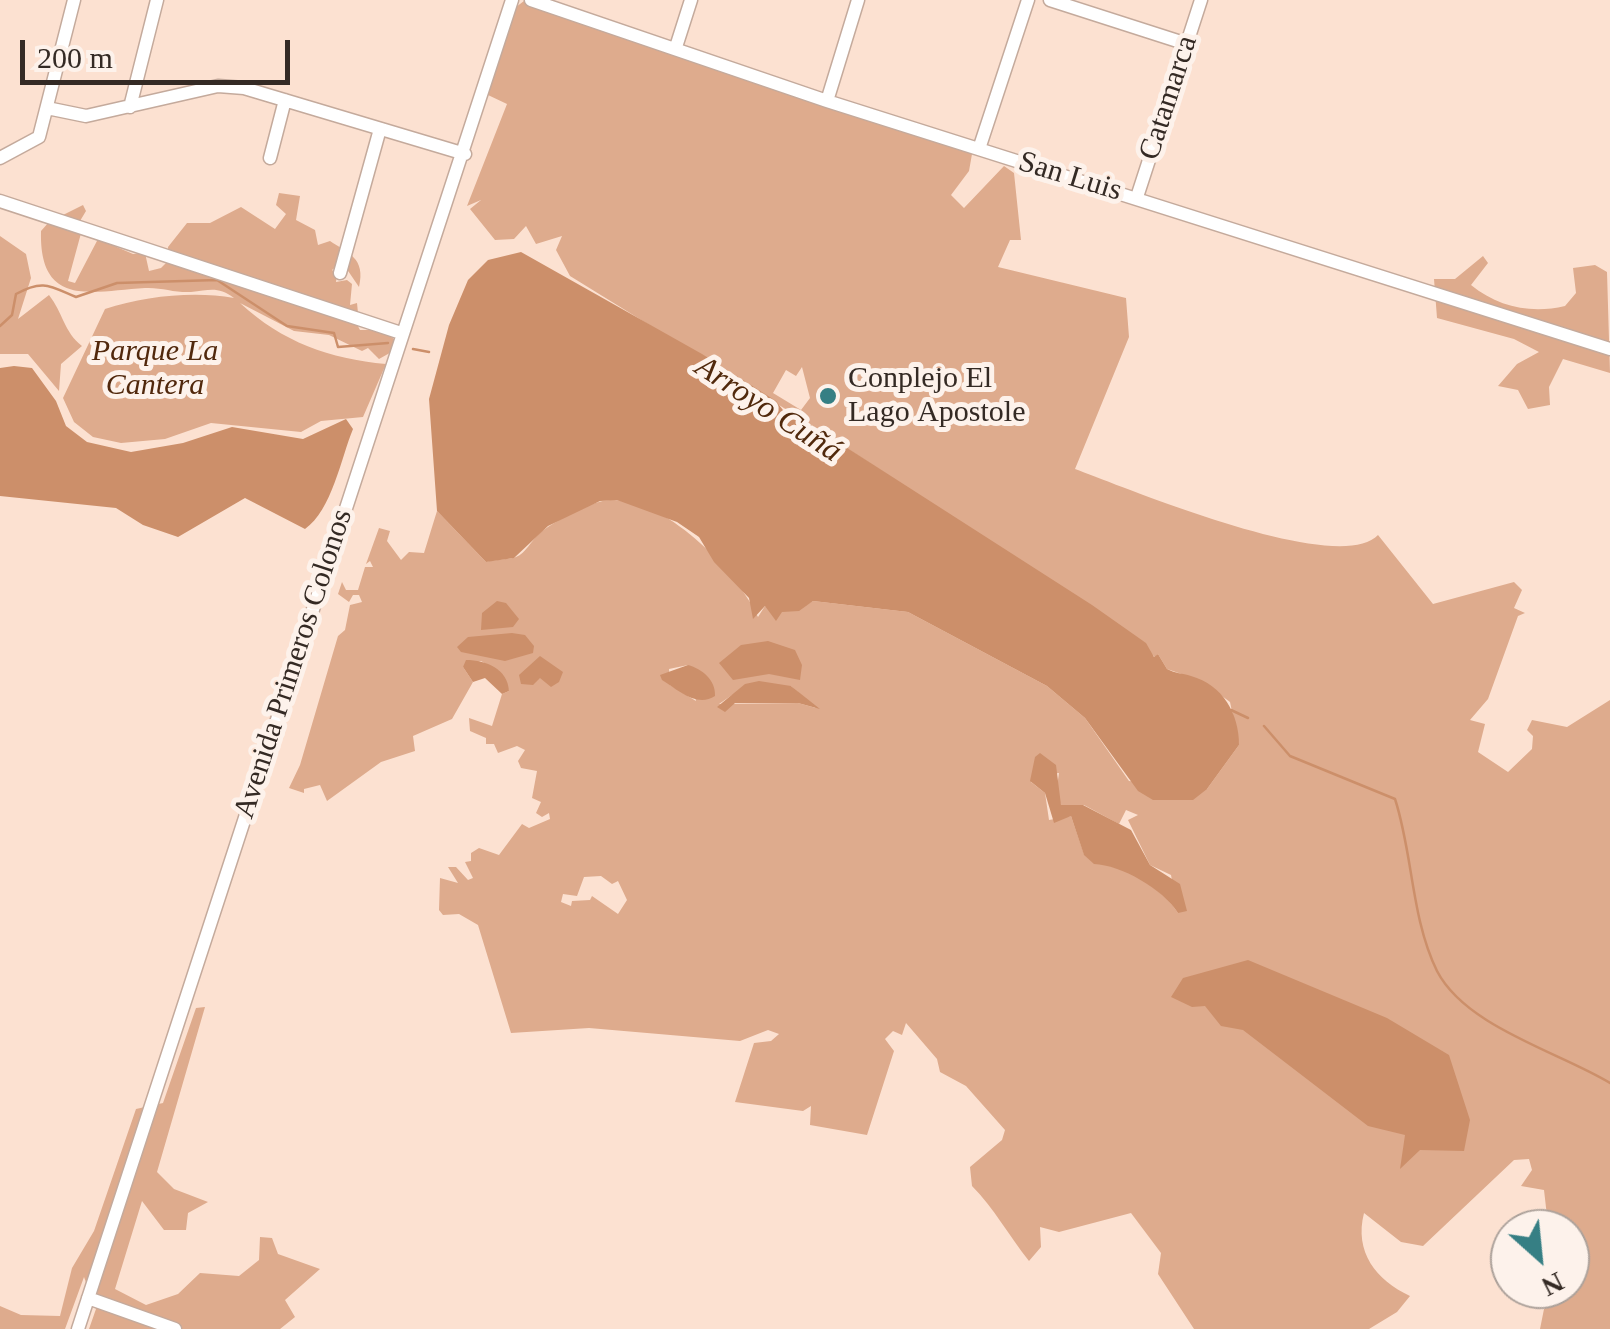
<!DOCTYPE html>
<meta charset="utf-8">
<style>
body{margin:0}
#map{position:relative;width:1610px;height:1329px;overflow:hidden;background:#fce1d1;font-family:"Times New Roman",serif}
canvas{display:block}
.north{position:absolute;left:1490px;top:1209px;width:100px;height:100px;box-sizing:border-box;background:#fdf2eb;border:2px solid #ada29b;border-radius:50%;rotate:153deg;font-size:28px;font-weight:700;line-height:40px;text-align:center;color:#342a24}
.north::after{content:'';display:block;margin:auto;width:35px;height:45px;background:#367f84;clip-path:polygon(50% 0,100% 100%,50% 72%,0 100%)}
.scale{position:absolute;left:20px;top:40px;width:270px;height:45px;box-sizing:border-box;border:5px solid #342a24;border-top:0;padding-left:12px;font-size:30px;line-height:35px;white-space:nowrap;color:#342a24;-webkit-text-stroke:8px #fdf2eb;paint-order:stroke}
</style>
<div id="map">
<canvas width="1610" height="1329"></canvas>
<div class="north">N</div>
<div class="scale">200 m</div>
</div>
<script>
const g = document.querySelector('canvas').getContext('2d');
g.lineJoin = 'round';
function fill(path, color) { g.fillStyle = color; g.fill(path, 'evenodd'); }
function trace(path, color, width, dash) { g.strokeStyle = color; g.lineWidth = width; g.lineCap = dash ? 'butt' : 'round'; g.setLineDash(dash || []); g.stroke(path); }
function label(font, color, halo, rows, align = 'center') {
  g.font = font + ' "Times New Roman",serif'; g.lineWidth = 10; g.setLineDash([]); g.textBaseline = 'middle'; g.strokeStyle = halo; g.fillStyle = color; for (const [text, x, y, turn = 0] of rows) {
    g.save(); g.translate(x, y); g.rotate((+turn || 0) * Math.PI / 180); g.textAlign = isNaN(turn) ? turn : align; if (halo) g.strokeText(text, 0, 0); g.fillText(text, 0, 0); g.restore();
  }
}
const green = new Path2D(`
 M524 1 972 154 969 171 951 195 964 208 1004 166 1014 173 1021 240H1010L998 267 1126 298 1129 337 1075 469C1127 488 1338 577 1378 535L1433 604 1514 582 1522 590 1514 608 1525 613 1518 616 1488 699 1470 720 1485 724 1478 752 1508 772 1532 749 1533 736 1527 730 1532 720 1567 727 1610 700V1329H1540L1544 1309 1574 1285 1570 1277 1576 1272 1570 1263V1229H1528L1542 1226 1547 1216 1544 1190 1521 1186 1532 1170 1529 1159 1514 1160 1423 1246 1401 1242 1364 1213C1354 1252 1376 1280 1410 1296L1397 1312 1369 1329H1194L1158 1274 1161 1253 1131 1213 1059 1232 1040 1227 1041 1247 1029 1261C1009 1236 994 1208 972 1186L970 1167 1002 1140 1005 1130 966 1086 940 1072 937 1059 906 1023 902 1035 893 1031 885 1039 894 1051 867 1135 810 1125 811 1106 803 1111 735 1102 754 1043 771 1041 779 1034 768 1030 740 1041 589 1028 511 1033 478 925 459 914 443 915 439 910 440 878 458 883 448 867H456L468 880 473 878 465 862 471 861V853L479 848 499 855 522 824 529 828 550 819 549 813 542 817 536 813 541 802 532 798 537 771 521 768 518 761 525 750 517 746 498 753 494 744H486V738L470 731 469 718 492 726 502 694 509 691 499 671 481 661 463 667 473 682 452 719 413 736 415 751 381 762 327 801 320 785 304 789V793L289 788 300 765 338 636 345 630 350 605 362 602 359 595H353L349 602 338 594 342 582 346 590H358L365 567H373L370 561 366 564 379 528 390 531 387 541 401 560 409 552 424 553 437 511 486 562C496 559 508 560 516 557 526 553 531 541 538 535 547 525 586 505 599 502 657 486 738 572 758 617L765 606C785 615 795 611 813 601L908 612 1047 686 1085 718 1129 781 1207 789 1239 745 1230 702 1202 681 1167 669 1158 654 1155 657 1144 648 1145 643 813 426 570 276 556 250 562 236 536 244 526 226 514 239 495 240 470 209 481 200 467 206 507 104 488 95 516 7ZM802 367 810 398 801 410 773 393 786 370 796 376ZM688 665 696 701 670 685 669 669ZM791 686 816 708 798 703 719 704 732 695ZM1059 773 1056 793 1061 805H1084L1119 824 1126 810 1138 815 1128 820 1150 865 1171 875 1178 913C1162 887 1123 865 1094 863L1084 854 1071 816 1049 820 1045 793 1031 782 1034 775ZM601 876 612 884 618 881 627 900 618 914 592 896 590 900 572 901 571 906 561 902 563 894 577 896 584 877Z
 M279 193 300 196 296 220 315 230 318 245 330 241C348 253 366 258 359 287L342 262 332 270 337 274 336 282 347 280 352 284 350 305 357 303 358 313 352 315 360 330H382L398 342 395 350 379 359 368 348 362 351 329 335 294 331 240 303C282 342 330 359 386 364L363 417 321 421 301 432 211 423 165 439 121 443 93 437 74 422 63 398 105 309C145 296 194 291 234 298 218 286 210 290 191 292 175 293 161 287 145 288 93 291 39 309 41 231L49 222 83 205 86 211 80 221 83 226 68 281 75 283 98 239 133 254 145 253 149 271 161 268 169 260 168 247 187 223H210L241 207 275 229 286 214 276 205Z
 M0 236 26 254 31 278 18 319 49 295C63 313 64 332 82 346L61 364 59 391 28 354H0Z
 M1483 256 1488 263 1471 285C1498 307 1531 314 1565 306L1576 293 1573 268 1595 265 1607 272 1610 373 1563 359 1549 387 1550 405 1528 409 1518 390 1498 386 1517 364 1539 352 1514 339 1437 318 1434 279H1455Z
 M205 1007 157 1172 174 1189 208 1202 188 1213 186 1230H164L142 1201 115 1289 146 1305 178 1294 200 1273 239 1276 259 1260 260 1237 272 1238 278 1254 320 1269 285 1300 295 1317 280 1329H89L96 1309 84 1277 65 1329H0V1306L21 1315 60 1316 72 1268 94 1231 136 1109 163 1103 196 1008Z`);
const water = new Path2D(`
 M521 252 702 354 776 401 786 414 813 426 1092 605 1146 643 1154 657 1158 654 1167 669C1176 674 1182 673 1191 676 1223 685 1239 714 1239 745L1207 789 1193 800H1153L1138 791 1085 718 1047 686 908 612 813 601 799 611 782 612 776 621 765 606 753 619 749 598 714 562 699 537 677 522 617 500 600 501 548 526 514 558 486 562 437 511 429 399 449 325 468 280 488 260Z
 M14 366 32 368 56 401 66 426 87 442 131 452 183 443 232 427 303 439 346 419 353 429C341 458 332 510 305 529L245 498 178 537 143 525 116 508 0 496V368Z
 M497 601 506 603 519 619 513 627 481 630 482 613Z
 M512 633 525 635 534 646 533 653 505 661 461 652 457 647 468 637Z
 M768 641 795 650 802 665 800 680 769 674 733 680 719 663 741 645Z
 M540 656 563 672 559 682 551 687 540 678 533 685 521 684 519 675Z
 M466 660C486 660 508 669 509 691L502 694 485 678 473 682 463 667Z
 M688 665C702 669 716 680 715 696 697 708 678 690 662 680L660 675Z
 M759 681 791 686 820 709 798 703H735L725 712 717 707 745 684Z
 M1040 753 1056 765 1061 805H1083L1131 830 1150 865 1180 884 1187 911 1178 913C1163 889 1121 865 1094 864L1084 855 1071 816 1054 823 1045 793 1030 781 1035 757Z
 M1248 960 1387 1018 1449 1055 1470 1120 1464 1151 1420 1150 1400 1169 1405 1135 1368 1126 1243 1030 1221 1026 1205 1006 1192 1007 1171 997 1183 978Z`);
const stream = new Path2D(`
 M0 326 12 315 16 294C43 279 50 286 76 297L117 283 217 280 287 326 334 333 338 347 388 343
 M413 349 429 352
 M1231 710 1248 718
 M1264 726 1290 756 1395 799C1413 854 1411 918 1437 971 1466 1027 1559 1052 1610 1083`);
const minor = new Path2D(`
 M531 0 827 101 1610 349
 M1050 0 1187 44
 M676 47 691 0
 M827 101 858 0
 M130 107 157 0
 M47 108 86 116 218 86 244 88 465 154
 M979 149 1028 0
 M0 158 39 137 74 0
 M270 158 285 100
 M1137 197 1201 0
 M0 201 401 333
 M340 273 380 129
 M88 1298 175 1329
 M78 1329 512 0`);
const markers = [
 [828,396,10,"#367f84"]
];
const streetNames = [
 ["Catamarca",1169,98,-72],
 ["San Luis",1070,177,17],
 ["Avenida Primeros Colonos",294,664,-72]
];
const parkNames = [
 ["Parque La",155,352],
 ["Cantera",155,386]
];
const poiNames = [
 ["Conplejo El",848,379],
 ["Lago Apostole",848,413]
];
const waterNames = [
 ["Arroyo Cuñá",768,410,33]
];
fill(green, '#deab8d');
fill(water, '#cc8f6a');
trace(stream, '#cc8f6a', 2.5);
trace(minor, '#c4aa9c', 15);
trace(minor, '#fff', 12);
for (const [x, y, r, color] of markers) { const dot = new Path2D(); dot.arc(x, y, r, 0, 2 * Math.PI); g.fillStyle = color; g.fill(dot); trace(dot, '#fdf2eb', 4); }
label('30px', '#342a24', '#fdf2eb', streetNames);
label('italic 30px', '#51280c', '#fdf2eb', parkNames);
label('30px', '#342a24', '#fdf2eb', poiNames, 'left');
label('italic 32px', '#51290c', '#fdf2eb', waterNames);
</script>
